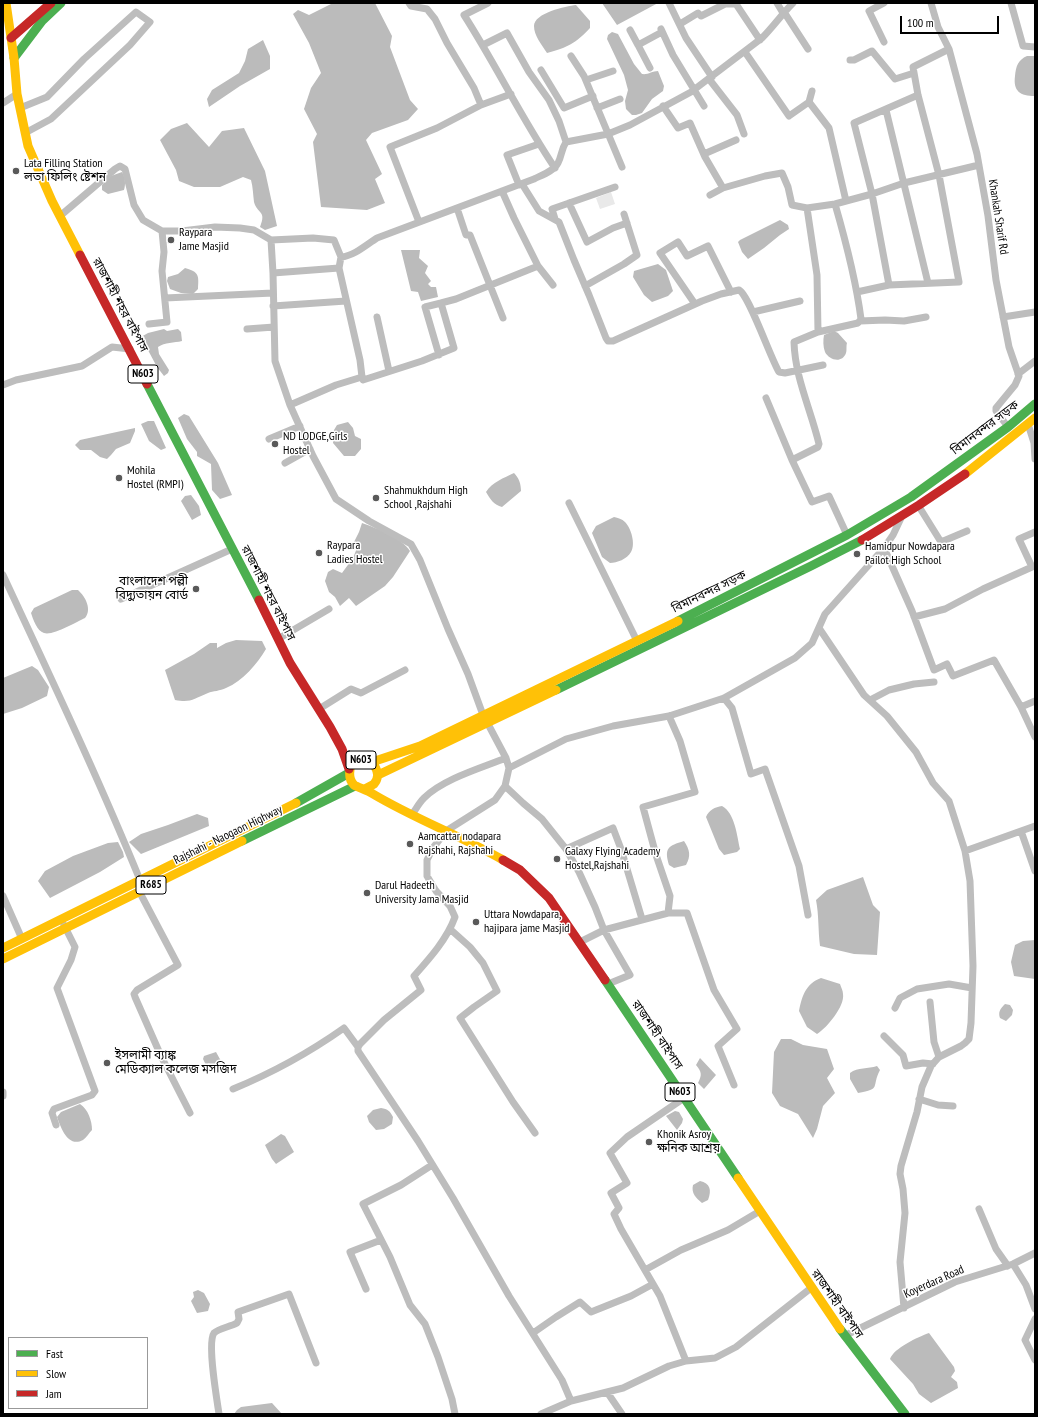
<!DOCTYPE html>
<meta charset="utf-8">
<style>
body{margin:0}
#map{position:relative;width:1038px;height:1417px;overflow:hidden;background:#fff;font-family:"PT Sans Narrow",sans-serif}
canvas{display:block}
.frame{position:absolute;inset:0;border:4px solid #000;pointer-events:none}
.legend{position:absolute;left:8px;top:1337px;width:140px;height:72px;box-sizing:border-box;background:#fff;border:1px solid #999;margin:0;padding:5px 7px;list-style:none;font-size:12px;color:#000}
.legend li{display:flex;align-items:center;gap:8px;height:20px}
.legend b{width:20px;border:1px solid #999}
.scale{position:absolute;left:900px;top:16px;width:99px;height:18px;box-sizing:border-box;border:2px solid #000;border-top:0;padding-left:5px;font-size:12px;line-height:14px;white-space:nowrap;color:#000;-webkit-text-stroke:3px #fff;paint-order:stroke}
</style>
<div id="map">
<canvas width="1038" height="1417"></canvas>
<div class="frame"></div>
<ul class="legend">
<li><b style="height:5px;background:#4caf50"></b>Fast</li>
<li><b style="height:5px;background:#ffc107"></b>Slow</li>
<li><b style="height:5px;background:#c62828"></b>Jam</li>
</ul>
<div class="scale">100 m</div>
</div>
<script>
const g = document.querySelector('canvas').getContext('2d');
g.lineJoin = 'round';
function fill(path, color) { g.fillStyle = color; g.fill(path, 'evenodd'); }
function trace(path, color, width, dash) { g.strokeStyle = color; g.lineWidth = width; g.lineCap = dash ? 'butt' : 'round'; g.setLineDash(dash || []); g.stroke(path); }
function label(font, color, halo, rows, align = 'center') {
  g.font = font + ' "PT Sans Narrow","Noto Sans Bengali",sans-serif'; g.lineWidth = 3; g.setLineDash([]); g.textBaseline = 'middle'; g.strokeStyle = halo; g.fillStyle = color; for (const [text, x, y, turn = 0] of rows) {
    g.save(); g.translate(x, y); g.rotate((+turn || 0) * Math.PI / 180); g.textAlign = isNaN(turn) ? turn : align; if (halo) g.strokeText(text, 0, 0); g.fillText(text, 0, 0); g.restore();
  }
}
const green = new Path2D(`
 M611 192 615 204 600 209 596 198Z`);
const water = new Path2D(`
 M333 3H375L392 36 390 47 410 100 418 109 408 120 372 133 366 140 382 174 375 179 385 203 367 210 321 207 313 142 317 134 304 109 311 88 321 73 309 43 293 14 298 10 309 15Z
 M602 3H658L617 25Z
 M576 5 590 21V28C576 43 567 48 547 53 542 45 534 36 534 26 534 13 566 6 576 5Z
 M612 32 618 34 634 64 642 74C648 75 652 71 658 71L664 86 663 91 652 99 642 113 636 115H632L626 109 625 101 628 90 624 75 607 39 608 35Z
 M263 40 270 56V69L240 86 209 107 207 99 212 90 239 73 245 61 248 49Z
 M1027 56H1035V96C1020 96 1013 91 1015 76 1016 66 1018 60 1027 56Z
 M187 123 209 147 222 131 244 128 265 171 277 226 265 230 260 227C267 210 257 214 254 202 253 195 253 187 251 180L243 177 220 187H194L179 181 176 170 160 140 171 129Z
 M122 172C125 177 126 184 124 190L108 194 102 190V185L111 176Z
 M780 220 788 225 789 229 780 235 764 248 748 259 742 252 738 242 740 240Z
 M401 250H420L419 258 428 266 425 273 431 281 428 284 431 287H436L438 297 421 301 418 292 411 291Z
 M658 264 666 270 673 291 668 296 652 302 644 295 633 277 634 271Z
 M185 268C199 272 199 275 198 289L193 294 181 293 170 289 167 281 168 277 178 274Z
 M164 329 167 331 178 329 181 332 182 341C174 343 165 342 158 347L159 354 169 370 168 373 164 376 157 367 141 337 148 333Z
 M834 331 838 333 847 343C846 346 847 351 846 353 842 364 829 360 825 352 823 347 823 340 824 335Z
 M184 414 189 416 218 463 232 495 220 499 212 490 211 464 197 456V452L187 439 178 418Z
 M148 421H154L166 448 161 450 149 441 141 424Z
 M348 422 353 428 355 436 361 439V449L355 456H344L333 443 334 430 337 425Z
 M135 428V431L130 443 116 449 111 455 107 459 100 457 91 450H80L75 445 80 440Z
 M514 473C519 478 521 484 521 491L502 507C494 505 490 499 486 492 492 482 504 478 514 473Z
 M191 495 199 506 201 515 192 520 181 501 185 496Z
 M614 517C618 518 622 519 625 522 631 528 636 544 631 552 627 559 617 563 610 563L602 557 592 533 596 526Z
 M362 523C376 528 402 538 410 551L393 577 385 586 356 606 349 598 340 606 335 597 329 592 325 581 328 572 333 569 342 573 353 558 357 548 353 544 359 532Z
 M72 590H78C86 597 92 610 85 618 76 622 53 636 44 633 37 631 33 619 31 613L34 608Z
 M236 640 262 641 266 649C257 664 243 681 226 688 220 691 213 691 208 693 193 699 191 703 175 700L165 670 194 654 210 643H217V648L226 643Z
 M32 666 38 670 49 687 47 696 22 708 3 714V678Z
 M722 806C735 813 737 836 740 849L737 852 724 855 719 849 706 817C709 810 715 807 722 806Z
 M197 814 208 818 209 826 141 854 129 842 141 834 168 825Z
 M684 841C690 850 691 856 686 865L674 868 669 865C664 848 668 846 684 841Z
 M118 842 123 852 124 857 100 872 50 898 38 881 45 871 73 856 108 843Z
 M863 877 873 905 880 912 877 955 854 954 820 946C818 930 819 915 816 900L827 890Z
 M1035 940V979L1014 976 1011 962 1015 945 1023 941Z
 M821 978 840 984C841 987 843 991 843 994 845 1006 827 1028 817 1034L807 1027 799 1011C802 997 805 984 821 978Z
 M1005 1004 1010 1005 1013 1010 1012 1015 1006 1021 1000 1018C998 1012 1000 1009 1005 1004Z
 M781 1039H791L803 1045 827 1049 834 1069 827 1078 835 1093 823 1106 817 1129 813 1138 798 1114 780 1106 772 1093 774 1052Z
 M216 1052 221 1061 220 1063 208 1069 203 1059 204 1056Z
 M700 1058 716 1075 704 1089 698 1083C702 1075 702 1072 696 1065Z
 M877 1066 880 1070C871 1087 882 1089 858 1093L850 1079V1073C858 1067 868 1069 877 1066Z
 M80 1104C88 1109 92 1121 92 1130 89 1133 86 1138 83 1140 68 1148 61 1128 57 1117L61 1112Z
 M381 1108C388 1109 390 1111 393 1117L392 1124 384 1129 376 1130 369 1122 367 1116 373 1110Z
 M675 1111 679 1112 683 1119 682 1123 677 1130 666 1116Z
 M281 1134 285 1136 294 1152 276 1164 272 1159 265 1145Z
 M700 1181C710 1183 712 1190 708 1200L702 1203C696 1198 691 1193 693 1185Z
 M198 1290 204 1293 210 1304 208 1311 197 1313 191 1301 194 1297 193 1292Z
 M929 1333 954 1367 955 1371 951 1377 957 1382 958 1388 931 1403 919 1394 913 1384 890 1359C894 1348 918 1337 929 1333Z
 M272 1403 282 1414H234L237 1410 241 1407Z`);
const street = new Path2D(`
 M409 3 411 6 427 9 435 19 447 43 474 88 481 105
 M488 3 464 15C496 65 522 119 555 168
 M669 3 686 38 712 77
 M777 3 783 13
 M884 3 869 11 884 42
 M931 3 938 27 949 49 977 154 988 216 996 280 1009 347 1019 376 1015 385 996 408V411L1008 427
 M1011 3 1023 46 1035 47
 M784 12 808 49
 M680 24 698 13 701 16 725 4H736L760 40
 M661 29 673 55 704 106
 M630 30 638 45 662 32
 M483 45 507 33 529 72 549 100 559 121 566 142
 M638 45 650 68
 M745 52 789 116 809 102 812 91
 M571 56 584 76 622 167
 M850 60H854L872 51 895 79 914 73
 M541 70 564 108 593 96
 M709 79 737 115 744 134
 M586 80 613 71
 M809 102 829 128 846 201
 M3 103 17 94
 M663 106 678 128 690 123 705 157 723 188
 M20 108 47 97 84 59 136 12 150 22 130 45 51 119 25 133
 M597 108 620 99
 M886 110 928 283
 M704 154 736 140
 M522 184 539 211 559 222 574 260 589 295 606 338 608 341H613L702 301 721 294 739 290C749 295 770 357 779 372L785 373 823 365
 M519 185 507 155 539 144
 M502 191 514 218 538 266 553 285
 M710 195 723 188 765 176 782 173 788 187 792 205 807 208
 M569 203 587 242 613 228 627 223
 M457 208 466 235H470L503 318
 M60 216 115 169 120 166 125 169 134 205 143 220 162 231H182L215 227 240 228 254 230 271 240 313 238 334 240 341 257C354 256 366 245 377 238L534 179C542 175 554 171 558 163 562 155 561 150 566 142L608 134 630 125 691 92 762 38C773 27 782 14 793 3
 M555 219 552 209 615 187
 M419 222 390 147 437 128 481 105 511 94
 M271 240 273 273 275 361 290 405 313 456 336 499 369 521 411 544 420 560 448 629 468 674 483 715
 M273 273 339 268
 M889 285 872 194 854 123 918 95
 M585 286 624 264 637 255 624 214
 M857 292 889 285 959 282 939 175 918 95 913 67 949 49
 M165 298 273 293
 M695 304 660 253 678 242 687 256 708 246 731 292
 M273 306 346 301
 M753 312 800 301
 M377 317 389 371
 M1003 317 1035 312
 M860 321 885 320 904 321 926 317
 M149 324 167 322 162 271 164 252 162 231
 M247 329 274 327
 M818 332 817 275 807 208 835 204 872 194 904 183 979 165
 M439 355 425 307 441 303
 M1018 374 1035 361
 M362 377 363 380 422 361 454 348 441 303 456 299 538 266
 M3 385 16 380 82 366 112 347 130 349
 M766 398 792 460 812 502 829 496 847 535
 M290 405 336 385 362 377 360 360 339 268 341 257
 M1028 424 1034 443 1035 459
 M269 439 300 426
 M792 460 818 447 819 444C811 410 795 378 794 342L818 332 858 323 861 319C856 280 846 242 835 204
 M285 463 310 449
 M569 503 637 641
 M918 505 941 542 967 531
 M884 548 912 611 934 670 947 664 953 676 994 660 1021 707 1035 737
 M3 575C50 676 98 777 140 880
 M121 599 232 549
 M914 617 945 609 983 589 1032 567 1019 539 1035 532
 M819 628 864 695 887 716 916 752 933 783 949 801 965 851 970 881 973 966 971 1023 969 1039 965 1043 961 1046 939 1057 931 1066 922 1087 917 1112 901 1166 900 1174 903 1189 905 1213 900 1262 904 1308
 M278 639 329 609
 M724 698 732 708 751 774 765 769 799 866 808 915
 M870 700 889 690 914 684 934 682
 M1021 707 1035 701
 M319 709 351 689 361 693 405 670
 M488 724 506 758 509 768 505 786 495 800 446 831 433 848 427 860V876L436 891 450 906 455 917C447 939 430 958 414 976L421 990 384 1020 360 1044 358 1047V1051L418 1141 453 1198 509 1296 562 1380 571 1401
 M509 768 566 739 613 726 669 716 724 698 795 658 812 643 825 614 884 548 893 535 902 516
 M505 786 523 803 542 819 566 849 579 872 595 907 604 930 630 975 608 984
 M413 813C416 809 419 803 424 798 443 779 481 768 506 758
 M1021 831 1035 871
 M566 849 613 828 621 849 642 919
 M965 851 1035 826
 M139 891 178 965 137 990 134 994 135 997 161 1056 190 1113
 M3 896 22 939
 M668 913H687L714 990 737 1029 718 1046 734 1085
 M450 929 470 947 483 963 497 991 474 1007 460 1018 513 1102 535 1133
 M580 942 604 930 668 913 670 896 656 855 643 807 695 792 680 741 669 716
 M930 1002 934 1042 939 1057
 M895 1008 900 998 917 989 949 984 972 988
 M884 1036 903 1055 906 1066 923 1063 933 1064
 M233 1089C272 1073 310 1052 344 1028L358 1047
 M3 1092V1096
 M684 1098 627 1137 610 1153 627 1183 611 1193 619 1208 614 1214 621 1229 660 1296 686 1361
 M919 1099 938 1105 953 1106
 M56 1125 52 1113 54 1109 92 1095 95 1091 57 988 71 960 75 947 64 925
 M432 1165 401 1185 363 1204 390 1257 410 1305 425 1324 438 1357 452 1399 455 1414
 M979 1209 996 1249 1008 1266
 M1013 1264 1026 1285 1035 1309
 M645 1270 681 1250 728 1230 760 1211
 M366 1289 350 1252 381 1240
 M1035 1319 1025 1340 1035 1360
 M533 1333 556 1317 580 1302 591 1312 631 1296 653 1284
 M844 1336 955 1282 1013 1264 1035 1253
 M607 1392 622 1414
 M219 1414C217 1400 207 1343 214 1333 219 1328 230 1327 237 1323L239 1319 238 1312 289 1294 316 1363
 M541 1414 571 1401 623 1388 669 1366 686 1361 715 1358 736 1347 811 1288`);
const fast = new Path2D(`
 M14 58 42 21 61 3
 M147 384 259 600
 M678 621 847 535 911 497 1008 427 1035 404
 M556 690 811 566 862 540
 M296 803 349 773
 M242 841 355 786
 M605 980 738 1178
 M840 1329 905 1414`);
const slow = new Path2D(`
 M6 3 14 58 17 94 28 146 52 201 80 255
 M965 474 1035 418
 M372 762 420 746 678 621
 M378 775 556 690
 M365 789C368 787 371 786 374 784 383 774 373 757 360 760 357 761 354 763 351 765 349 772 348 779 354 785 357 787 369 791 373 794 415 819 461 836 503 860
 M3 948 296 803
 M3 959 242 841
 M738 1178 840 1329`);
const jam = new Path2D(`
 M11 38 51 3
 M80 255 147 384
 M862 540 919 505 965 474
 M259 600 290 663 330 727 342 749 349 769
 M503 860 520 870 549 898 605 980`);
const markers = [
 [16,171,4,"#595959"],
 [171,240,4,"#595959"],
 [275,444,4,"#595959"],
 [119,478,4,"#595959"],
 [376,498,4,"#595959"],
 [319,553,4,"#595959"],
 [857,554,4,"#595959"],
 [196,589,4,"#595959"],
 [410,844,4,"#595959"],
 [557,859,4,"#595959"],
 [367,893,4,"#595959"],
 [476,922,4,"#595959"],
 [107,1063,4,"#595959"],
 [649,1142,4,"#595959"]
];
const shields = [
 [143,374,30],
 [361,760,30],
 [151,885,30],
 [680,1092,30]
];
const shieldNames = [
 ["N603",143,374],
 ["N603",361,760],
 ["R685",151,885],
 ["N603",680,1092]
];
const poiNames = [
 ["Lata Filling Station",24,164],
 ["লতা ফিলিং ষ্টেশন",24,178],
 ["Raypara",179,233],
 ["Jame Masjid",179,247],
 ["ND LODGE,Girls",283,437],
 ["Hostel",283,451],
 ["Mohila",127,471],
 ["Hostel (RMPI)",127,485],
 ["Shahmukhdum High",384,491],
 ["School ,Rajshahi",384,505],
 ["Raypara",327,546],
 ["Ladies Hostel",327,560],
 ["Hamidpur Nowdapara",865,547],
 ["Pailot High School",865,561],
 ["বাংলাদেশ পল্লী",188,582,"right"],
 ["বিদ্যুতায়ন বোর্ড",188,596,"right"],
 ["Aamcattar nodapara",418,837],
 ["Rajshahi, Rajshahi",418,851],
 ["Galaxy Flying Academy",565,852],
 ["Hostel,Rajshahi",565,866],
 ["Darul Hadeeth",375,886],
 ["University Jama Masjid",375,900],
 ["Uttara Nowdapara,",484,915],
 ["hajipara jame Masjid",484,929],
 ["ইসলামী ব্যাঙ্ক",115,1056],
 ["মেডিক্যাল কলেজ মসজিদ",115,1070],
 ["Khonik Asroy",657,1135],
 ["ক্ষনিক আশ্রয়",657,1149]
];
const streetNames = [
 ["Khankah Sharif Rd",998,217,81],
 ["রাজশাহী শহর বাইপাস",120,305,62],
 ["বিমানবন্দর সড়ক",985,428,-37],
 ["বিমানবন্দর সড়ক",709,592,-26],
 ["রাজশাহী শহর বাইপাস",268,593,63],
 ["Rajshahi - Naogaon Highway",228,835,-26],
 ["রাজশাহী বাইপাস",657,1035,56],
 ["Koyerdara Road",934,1282,-24],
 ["রাজশাহী বাইপাস",837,1304,55]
];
fill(green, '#e9e9e9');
fill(water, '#bbb');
trace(street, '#bdbdbd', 7);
trace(fast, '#4caf50', 9);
trace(slow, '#ffc107', 9);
trace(jam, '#c62828', 9);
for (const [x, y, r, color] of markers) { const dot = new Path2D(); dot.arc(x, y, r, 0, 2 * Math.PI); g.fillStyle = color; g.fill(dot); trace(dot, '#fff', 1.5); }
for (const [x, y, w] of shields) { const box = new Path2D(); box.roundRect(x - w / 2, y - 9, w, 18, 3); g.fillStyle = '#fff'; g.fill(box); trace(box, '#000', 1); }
label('bold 11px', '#000', null, shieldNames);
label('12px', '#000', '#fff', poiNames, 'left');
label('12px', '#000', '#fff', streetNames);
</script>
